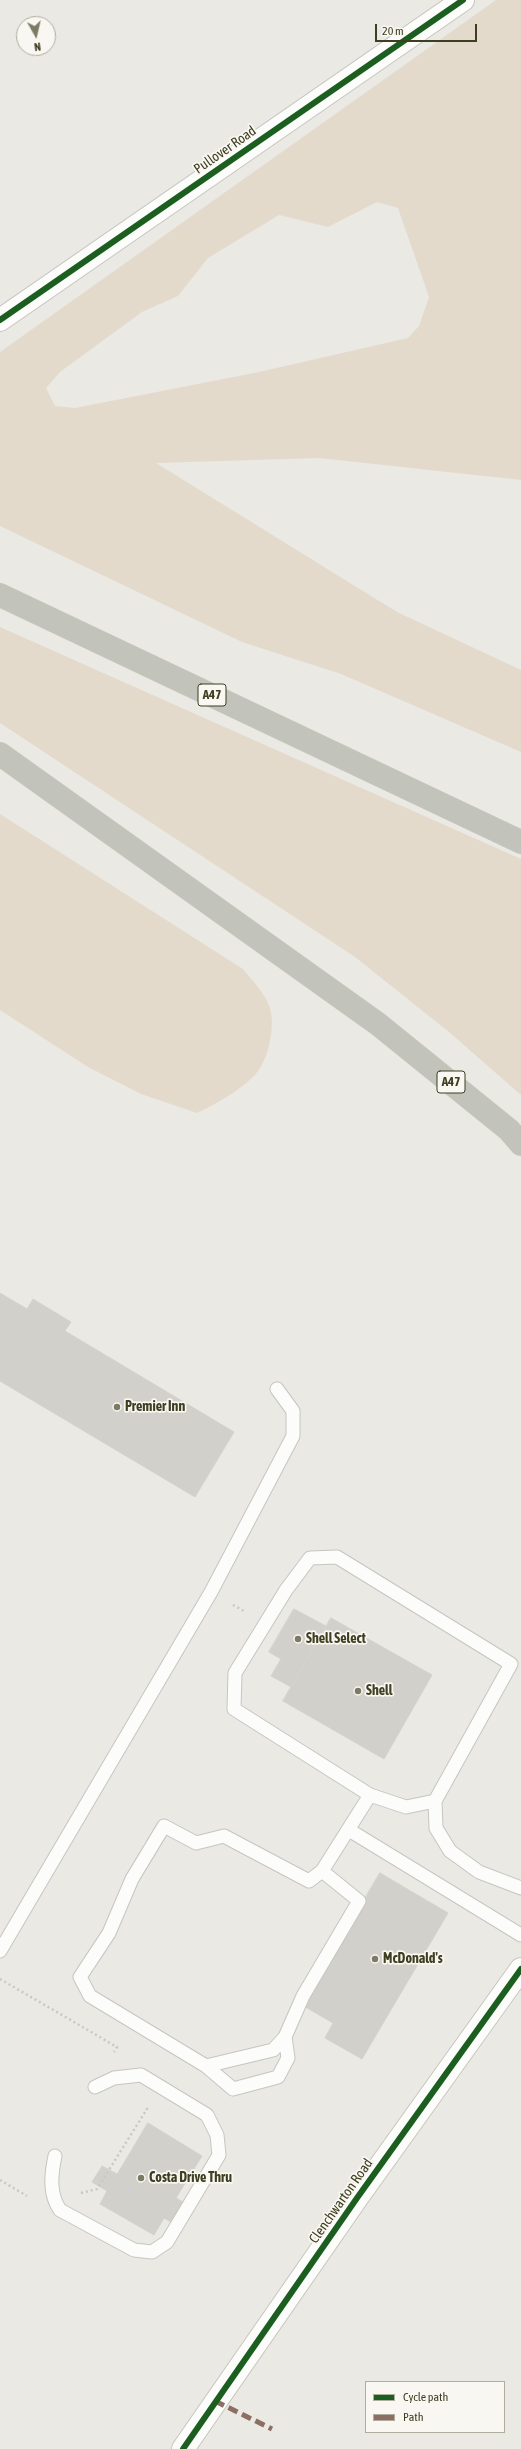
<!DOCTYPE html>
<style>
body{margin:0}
#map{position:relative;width:521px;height:2449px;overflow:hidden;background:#eae9e4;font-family:"Asap Condensed",sans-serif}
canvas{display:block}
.legend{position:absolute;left:365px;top:2381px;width:140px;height:52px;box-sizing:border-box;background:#f9f7f2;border:1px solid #aead9e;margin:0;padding:5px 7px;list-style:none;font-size:12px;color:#3e3e21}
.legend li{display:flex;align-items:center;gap:8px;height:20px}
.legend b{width:20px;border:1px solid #aead9e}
.north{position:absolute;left:16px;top:16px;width:40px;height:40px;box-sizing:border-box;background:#f9f7f2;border:1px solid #aead9e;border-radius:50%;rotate:172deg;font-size:11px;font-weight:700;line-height:16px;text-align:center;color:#3e3e21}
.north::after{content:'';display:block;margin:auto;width:14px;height:18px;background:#7a7a65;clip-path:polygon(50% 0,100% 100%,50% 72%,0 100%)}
.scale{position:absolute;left:375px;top:24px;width:102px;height:18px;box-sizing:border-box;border:2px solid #3e3e21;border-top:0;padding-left:5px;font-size:12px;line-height:14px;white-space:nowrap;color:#3e3e21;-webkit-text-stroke:3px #f9f7f2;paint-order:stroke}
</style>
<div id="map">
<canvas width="521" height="2449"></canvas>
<ul class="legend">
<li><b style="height:5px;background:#1b5e20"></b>Cycle path</li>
<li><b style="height:5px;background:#8d6e63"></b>Path</li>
</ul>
<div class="north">N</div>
<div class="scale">20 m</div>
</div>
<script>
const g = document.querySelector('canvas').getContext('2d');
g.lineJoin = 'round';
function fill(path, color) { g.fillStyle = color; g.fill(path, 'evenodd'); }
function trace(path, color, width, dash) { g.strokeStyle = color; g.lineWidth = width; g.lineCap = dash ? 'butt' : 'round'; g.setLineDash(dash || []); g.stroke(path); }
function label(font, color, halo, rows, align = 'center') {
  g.font = font + ' "Asap Condensed",sans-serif'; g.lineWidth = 3.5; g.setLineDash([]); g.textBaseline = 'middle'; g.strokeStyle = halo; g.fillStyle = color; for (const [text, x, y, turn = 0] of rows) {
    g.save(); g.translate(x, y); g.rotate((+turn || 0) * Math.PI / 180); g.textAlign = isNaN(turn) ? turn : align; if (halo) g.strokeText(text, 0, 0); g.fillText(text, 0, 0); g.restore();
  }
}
const green = new Path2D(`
 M496 0H521V480L319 458 156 463 397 612 521 670V752L341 674 242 642 0 526V352ZM377 202 398 208 429 297 419 326 408 338 259 372 75 408 55 406 46 388 60 372 142 312 178 296 208 258 279 215 328 227Z
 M0 627 521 859V1095L449 1032 355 957 0 723Z
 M0 814 243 969C251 979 261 989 267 1001 278 1020 269 1061 254 1076 239 1091 216 1104 197 1113L141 1094 88 1067 0 1010Z`);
const building = new Path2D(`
 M0 1293 27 1309 33 1299 71 1322 65 1331 234 1432 195 1497 0 1381Z
 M294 1609 326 1626 291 1687 271 1676 281 1659 269 1652Z
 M331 1618 432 1675 384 1759 283 1701Z
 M380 1873 448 1913 362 2059 325 2038 333 2023 302 2005Z
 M148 2123 202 2156 176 2198 188 2205 176 2225 164 2218 154 2235 100 2204 107 2191 92 2182 102 2166 117 2174Z`);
const path = new Path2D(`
 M233 1605 244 1611
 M0 1979 117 2047 114 2052
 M0 2180 27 2196
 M81 2193 97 2189 147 2109 145 2108`);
const lane = new Path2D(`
 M435 1801 406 1807 370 1795 234 1709 235 1673 286 1590 310 1558 337 1557 511 1664 435 1801 436 1828 450 1851 479 1872 521 1888
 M349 1830 521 1935
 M322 1871 359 1901 303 1996 285 2037 288 2058 278 2077 233 2089 206 2066 90 1996 80 1977 109 1933 132 1879 164 1826 196 1843 224 1836 309 1881 322 1871 370 1795
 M0 1951 211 1592 293 1436V1411L277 1389
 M206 2066 273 2050 285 2037
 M55 2156C51 2175 49 2194 60 2210L134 2250 152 2252 167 2242 219 2155 217 2135 207 2115 141 2075 114 2078 95 2087`);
const street = new Path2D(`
 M0 320 463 0`);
const secondary = new Path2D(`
 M183 2449 357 2198 521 1969`);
const highway = new Path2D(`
 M0 595 521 842
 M0 754 378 1024 509 1130 521 1144`);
const quiet = new Path2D(`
 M215 2401 272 2429`);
const cycleway = new Path2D(`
 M0 320 463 0
 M183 2449 357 2198 521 1969`);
const markers = [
 [117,1407,4,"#7a7a65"],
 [298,1639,4,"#7a7a65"],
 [358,1691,4,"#7a7a65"],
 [375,1959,4,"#7a7a65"],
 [141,2178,4,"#7a7a65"]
];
const shields = [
 [212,695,28],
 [451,1082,28]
];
const shieldNames = [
 ["A47",212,695],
 ["A47",451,1082]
];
const streetNames = [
 ["Pullover Road",225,150,-35],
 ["Clenchwarton Road",341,2201,-55]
];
const poiNames = [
 ["Premier Inn",125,1407],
 ["Shell Select",306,1639],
 ["Shell",366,1691],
 ["McDonald's",383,1959],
 ["Costa Drive Thru",149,2178]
];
fill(green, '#e4dacc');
fill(building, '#d1d0cb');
trace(building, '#d3d2cd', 1);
trace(lane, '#c6c5c0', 15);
trace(street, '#c6c5c0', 24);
trace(secondary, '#c6c5be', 24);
trace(highway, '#c6c5bc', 24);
trace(path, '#cac9c0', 2.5, [2, 3]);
trace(lane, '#fcfcfb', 13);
trace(street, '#fcfcfb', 22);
trace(secondary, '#fcfcfb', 22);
trace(highway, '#c2c3ba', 22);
trace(quiet, '#8d6e63', 5, [10, 5]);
trace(cycleway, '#1b5e20', 6);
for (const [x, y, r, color] of markers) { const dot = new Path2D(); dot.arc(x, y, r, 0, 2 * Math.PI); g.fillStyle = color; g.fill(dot); trace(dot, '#f9f7f2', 1.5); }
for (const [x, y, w] of shields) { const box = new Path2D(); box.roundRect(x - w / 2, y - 11, w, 22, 3); g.fillStyle = '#f9f7f2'; g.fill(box); trace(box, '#3e3e21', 1); }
label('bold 13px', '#3e3e21', null, shieldNames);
label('14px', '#3e3e21', '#f9f7f2', streetNames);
label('bold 14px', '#3e3e21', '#f9f7f2', poiNames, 'left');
</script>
